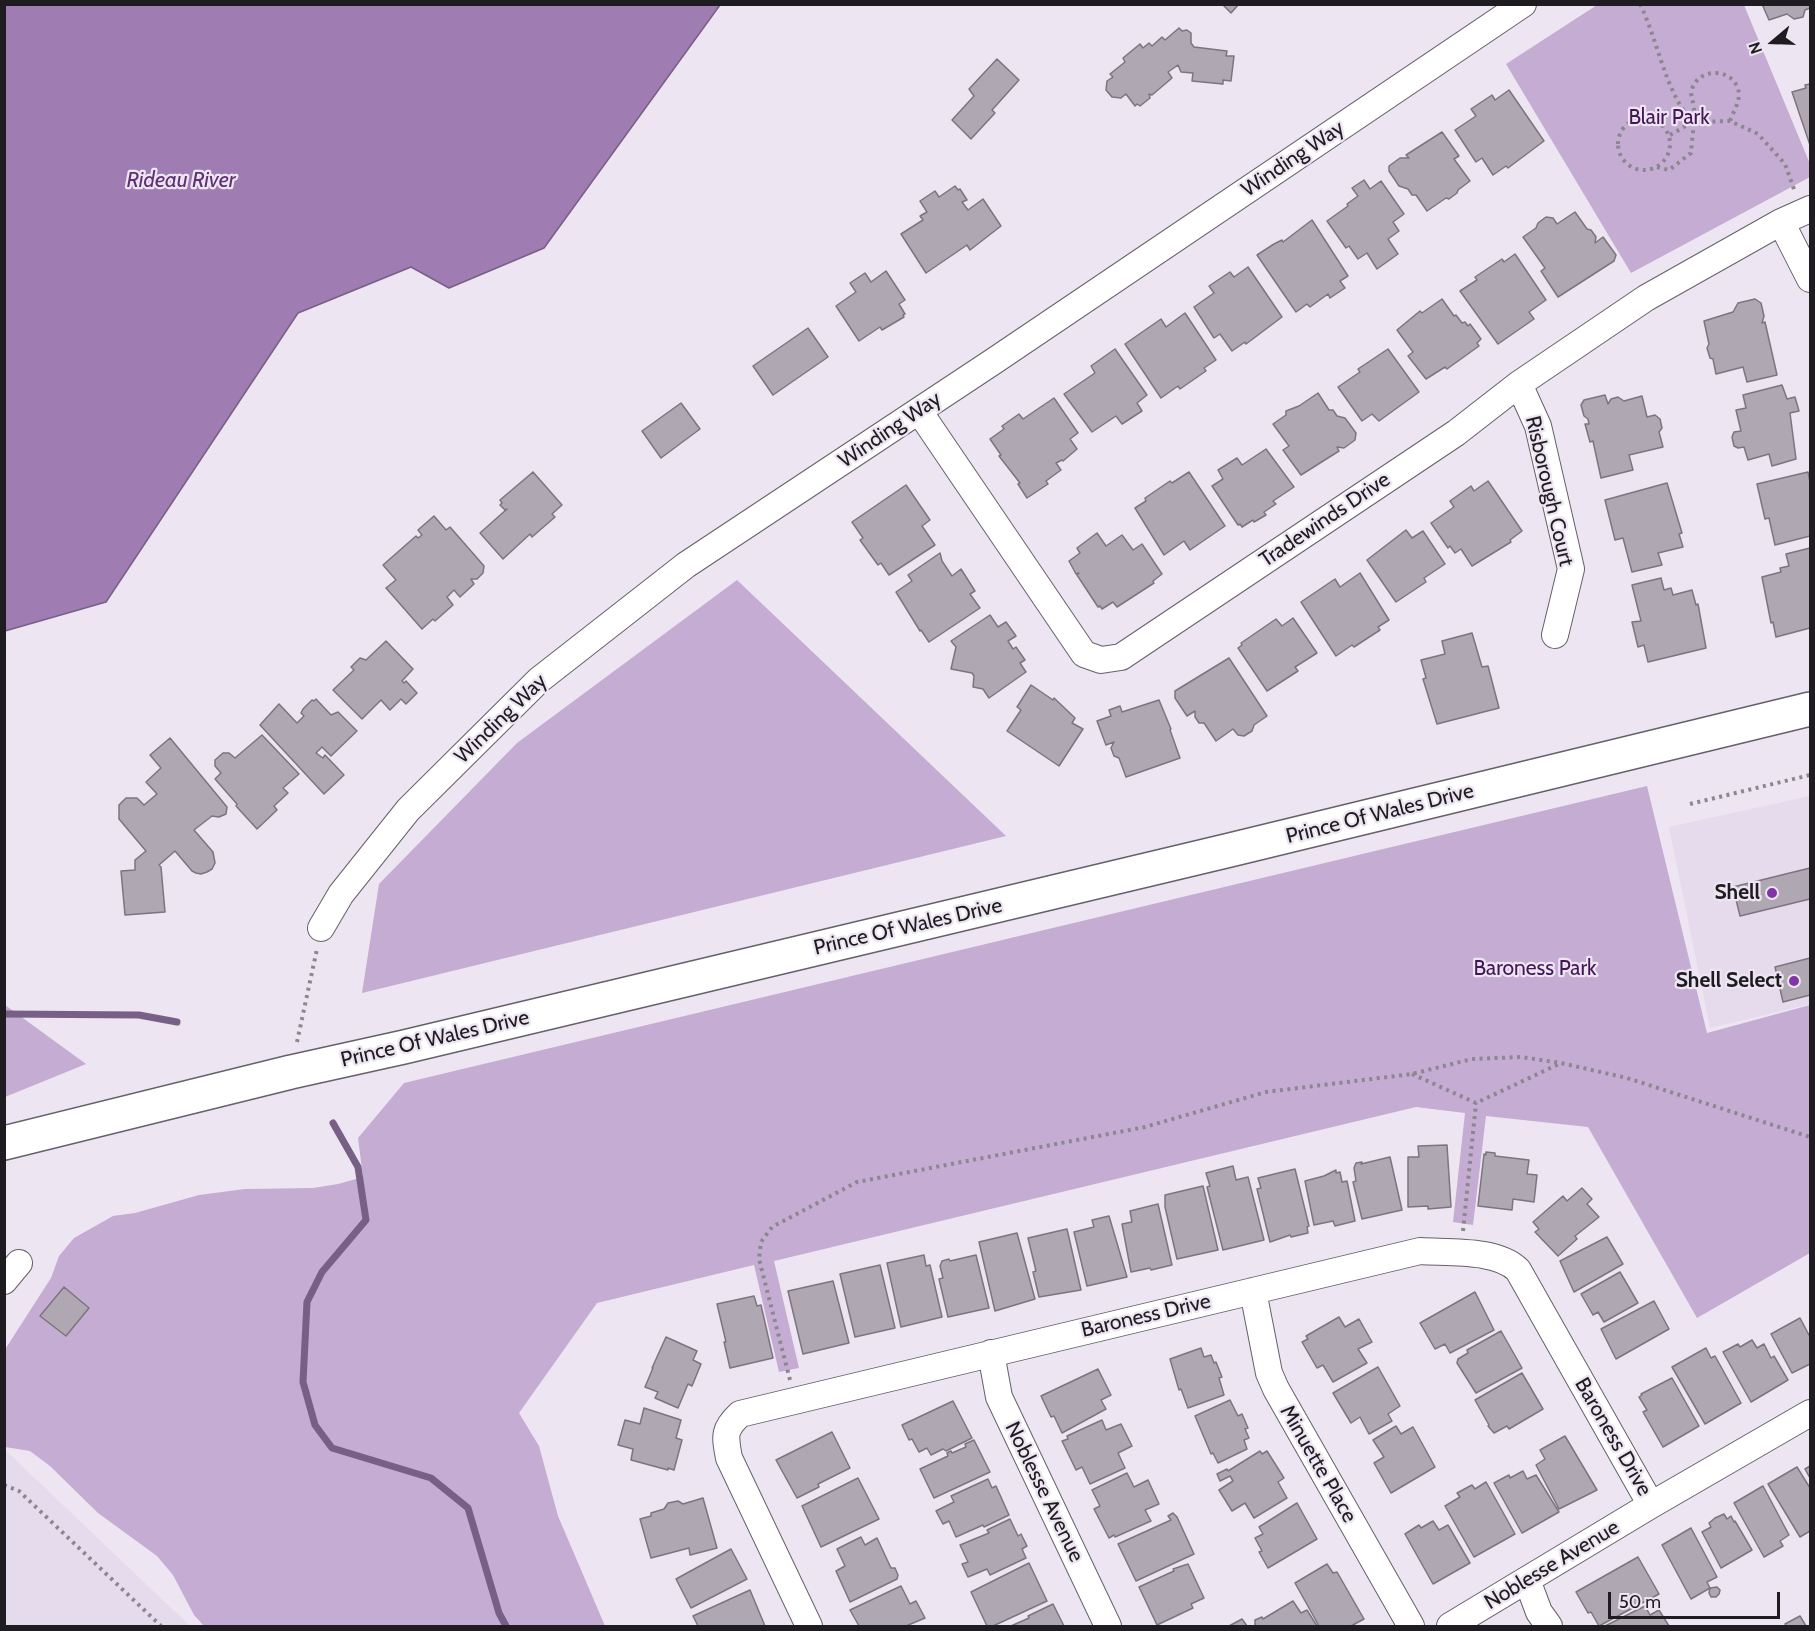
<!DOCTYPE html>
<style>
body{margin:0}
#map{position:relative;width:1815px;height:1631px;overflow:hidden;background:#ede5f1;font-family:Cabin,sans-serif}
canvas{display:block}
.frame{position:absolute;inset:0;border:6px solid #1e1c20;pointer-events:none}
.north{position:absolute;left:1743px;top:12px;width:60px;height:60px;-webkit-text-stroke:4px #ede5f1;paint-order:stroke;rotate:251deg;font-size:16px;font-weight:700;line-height:24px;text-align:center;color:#1e1c20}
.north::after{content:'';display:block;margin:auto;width:21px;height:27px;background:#1e1c20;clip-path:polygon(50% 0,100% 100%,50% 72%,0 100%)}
.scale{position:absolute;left:1608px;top:1592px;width:172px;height:27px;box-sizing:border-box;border:3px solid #1e1c20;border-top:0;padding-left:8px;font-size:18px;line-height:21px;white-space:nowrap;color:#1e1c20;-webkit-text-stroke:4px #ede5f1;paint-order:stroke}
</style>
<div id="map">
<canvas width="1815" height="1631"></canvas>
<div class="frame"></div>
<div class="north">N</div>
<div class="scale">50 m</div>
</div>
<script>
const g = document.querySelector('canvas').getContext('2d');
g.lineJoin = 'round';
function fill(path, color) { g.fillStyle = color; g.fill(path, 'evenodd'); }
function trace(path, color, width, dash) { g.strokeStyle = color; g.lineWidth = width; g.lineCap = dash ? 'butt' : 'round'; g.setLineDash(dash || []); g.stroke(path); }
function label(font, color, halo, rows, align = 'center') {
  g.font = font + ' Cabin,sans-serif'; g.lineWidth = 4.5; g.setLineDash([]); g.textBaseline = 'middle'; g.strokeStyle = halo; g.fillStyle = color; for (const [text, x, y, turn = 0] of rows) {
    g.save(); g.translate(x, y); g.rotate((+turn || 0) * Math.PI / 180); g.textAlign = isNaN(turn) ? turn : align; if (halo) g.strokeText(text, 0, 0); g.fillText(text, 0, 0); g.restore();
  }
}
const built = new Path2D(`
 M1810 796V1004L1710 1028 1669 827Z
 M4 1449 189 1625 190 1626H5Z`);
const green = new Path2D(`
 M1597 5H1744L1810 164V177L1631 273 1506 64Z
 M737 580 1006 836 362 993 379 884 517 743Z
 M1647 786 1707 1033 1810 1005V1253L1697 1318 1588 1127 1486 1116 1473 1225 1453 1222 1465 1113 1416 1107 774 1261 799 1368 779 1372 754 1265 597 1303 519 1413 539 1446 558 1516 605 1626H204L194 1615 173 1575 157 1556 98 1513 50 1466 30 1451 5 1447 4 1351 51 1278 59 1256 74 1238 113 1216 135 1213 199 1195 245 1189 313 1188 338 1184 363 1177 358 1138 404 1083Z
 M5 1005 86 1064 5 1097Z`);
const water = new Path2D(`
 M5 4H720V5L544 248 449 288 411 267 298 313 106 602 5 631Z`);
const stream = new Path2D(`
 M4 1014 139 1015 177 1022
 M333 1123 358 1167 366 1220 322 1272 307 1302 303 1382 315 1425 332 1448 431 1478 468 1508 499 1613 506 1626`);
const building = new Path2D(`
 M1222 4H1239L1231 13Z
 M1762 4H1810V8L1805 10 1803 17 1794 19 1787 14 1769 20Z
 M1179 28 1182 31 1187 30 1191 33V43L1194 47 1227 51 1226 56H1234L1231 81 1223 80V84L1192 81 1193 73 1181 72 1178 65 1168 72 1172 78 1152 95 1149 94 1150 98 1140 106 1137 104 1135 106 1126 94 1121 98 1112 97 1106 90 1107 81 1113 77 1110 74 1125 62 1123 58 1140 44 1143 48 1149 43 1152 46 1162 37 1165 40Z
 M997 59 1019 80 992 110 995 113 971 139 952 120 974 96 969 89Z
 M1810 84V145L1792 92 1806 88 1805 85Z
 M1509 90 1544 141 1508 168 1506 166 1493 175 1482 158 1476 162 1455 130 1476 116 1471 109 1492 95 1495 100Z
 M1442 132 1459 156 1454 159 1470 181 1458 190 1457 193 1449 199 1446 198 1427 211 1416 195H1412L1408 189 1399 186 1389 171V166L1400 158H1409L1406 155Z
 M1364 180 1370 189 1381 181 1404 214 1393 222 1399 231 1388 239 1398 254 1377 269 1367 253 1358 259 1349 246 1346 248 1327 221 1348 206 1347 204 1358 196 1352 188Z
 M955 186 958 190 960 189 967 200 962 202 968 210 983 199 1001 226 970 250 967 245 926 273 901 234 923 220 920 216 927 212 920 201 935 191 939 197Z
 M1575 212 1587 229 1591 230 1596 237 1595 243 1603 237 1616 255 1614 261 1558 297 1541 271 1545 268 1523 237 1536 228 1538 223 1546 217 1553 218 1557 224Z
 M1312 220 1348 276 1340 281 1345 288 1330 298 1328 294 1310 307 1307 304 1296 312 1257 255 1274 244 1282 240 1283 242Z
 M1515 254 1546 300 1529 312 1534 319 1498 344 1460 291 1477 280 1475 277 1502 259 1504 262Z
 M1248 267 1282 317 1246 344 1245 342 1232 351 1220 334 1214 338 1194 307 1214 293 1209 286 1230 272 1234 277Z
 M886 271 905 300 899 304 905 314 903 315 904 317 882 330 880 327 859 341 836 306 856 292 850 283 865 273 871 282Z
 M1442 299 1454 316 1456 315 1462 323 1465 322 1468 326 1470 324 1481 339 1477 343 1479 346 1447 369 1445 367 1426 379 1408 356 1413 352 1397 330 1420 311 1422 313Z
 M1755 299 1761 303 1764 316 1762 323 1765 322 1777 375 1747 382 1743 367 1716 374 1713 359 1710 358 1707 348 1709 344 1704 321 1733 312 1738 303Z
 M1185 313 1216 360 1204 368 1206 371 1180 389 1178 386 1161 398 1125 344 1161 319 1166 327Z
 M808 328 828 357 773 395 753 366Z
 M1115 349 1147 395 1137 403 1142 411 1122 424 1116 416 1092 432 1064 394 1095 373 1091 366Z
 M1388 349 1419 392 1379 421 1372 414 1362 421 1338 387 1360 372 1358 369Z
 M1782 385 1787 399 1795 397 1799 411 1790 413 1796 459 1772 466 1769 454 1748 460 1744 447 1738 448 1734 446 1732 437 1734 432 1741 431 1736 410 1746 408 1743 395Z
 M1318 393 1329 410H1333L1337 416 1345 418 1356 433 1355 440 1344 448 1337 447 1339 451 1301 475 1283 450 1289 446 1273 424 1286 415V411L1299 406Z
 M1605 395 1608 404 1611 399 1618 397 1624 401 1642 396 1647 417 1655 415 1660 419 1662 428 1659 432 1663 447 1629 455 1633 470 1601 478 1593 441 1590 442 1585 424H1589L1588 419 1584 416 1581 405 1584 400Z
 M1054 398 1078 433 1070 439 1077 449 1063 461 1062 460 1056 463 1061 470 1046 481 1048 484 1027 498 1018 484 1020 483 999 456 1001 455 990 439 1004 429 1002 426 1019 414 1023 419Z
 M681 403 700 429 661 458 642 431Z
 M1266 449 1294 487 1273 501 1276 504 1264 512 1266 515 1254 522 1253 520 1242 527 1240 524 1238 525 1212 486 1223 479 1218 470 1237 458 1242 465Z
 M533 472 562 505 552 514 555 517 532 537 530 534 503 559 480 533 507 509 505 510 500 505 502 503 500 500Z
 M1189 472 1225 526 1190 550 1184 541 1164 555 1135 508 1146 501 1145 498 1170 481 1172 483Z
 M1808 472 1810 482V536L1775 545 1769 518 1765 519 1757 484Z
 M1488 481 1522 531 1510 540 1511 542 1472 566 1461 549 1455 553 1450 546 1448 548 1431 523 1454 507 1450 501 1471 486 1474 491Z
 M1667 483 1682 533 1679 534 1683 547 1658 553 1662 565 1632 572 1623 538 1615 540 1605 500Z
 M906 485 930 520 922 526 935 545 889 575 881 563 878 565 860 540 863 538 852 522Z
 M434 516 446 530 450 527 484 566 483 573 477 579H471L474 584 460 597 454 590 447 597 453 605 435 621 433 619 422 629 386 588 396 580 383 565 416 536 418 538 422 535 418 530Z
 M1406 530 1412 538 1423 531 1445 564 1424 578 1426 582 1396 602 1367 560Z
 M1097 533 1106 546 1122 535 1133 550 1142 544 1162 574 1153 581 1154 583 1117 607 1113 602 1102 609 1100 606 1098 607 1077 575 1079 573 1076 574 1069 561 1080 553 1077 548Z
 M1810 548V628L1776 637 1773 622 1771 623 1762 577 1781 572 1780 568 1789 566 1786 554Z
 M940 553 942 561 952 576 961 569 975 591 970 594 980 608 929 642 921 630 920 631 896 592 912 581 908 575Z
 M1360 573 1389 620 1378 627 1380 630 1354 647 1352 645 1336 656 1301 602 1335 579 1340 587Z
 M1661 578 1664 590 1671 588 1673 595 1692 590 1696 605 1698 604 1706 648 1648 662 1644 645 1638 647 1632 622 1641 621 1632 585Z
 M990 615 998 627 1006 622 1016 636 1008 641 1013 649 1016 647 1025 660 1020 663 1026 672 989 698 983 689 973 687 974 676 972 673 951 669 956 647 951 641Z
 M1293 618 1317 653 1295 667 1298 671 1267 691 1238 648 1242 645 1241 643 1276 619 1282 626Z
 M1472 633 1482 667 1488 666 1499 708 1437 724 1423 679 1426 678 1421 660 1445 654 1442 641Z
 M386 641 413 669 402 681 404 683 406 681 417 693 406 704 401 699 390 710 381 700 362 719 333 690 354 670 351 667 360 658 366 660Z
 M1229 658 1267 716 1254 725 1252 731 1244 736 1238 735 1233 729 1216 741 1204 723H1199L1195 717V711L1187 716 1175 698V691Z
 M1031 685 1053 700 1054 698 1075 718 1072 723 1083 729 1059 766 1007 731 1021 710 1017 707Z
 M316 699 331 715 338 712 357 731 331 756 322 747 316 753 323 758 325 755 344 775 324 794 260 725 279 704 297 723 304 716 301 713 303 709 312 700 314 701Z
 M1159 700 1171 729 1170 730 1180 758 1126 777 1119 758 1114 756 1111 748 1114 742 1106 745 1097 721 1111 716 1109 710 1120 706 1122 712Z
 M262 735 299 774 283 788 288 793 274 806 277 810 257 829 236 806 237 804 215 779 221 773 215 766V760L223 753H229L235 758Z
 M170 738 227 807 226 814 219 817 212 816 194 830 213 852 215 863 212 869 207 872 201 874 196 873 192 871 175 851 159 865 161 867 165 912 125 915 121 871 135 870V860L146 851 119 819V805L126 798H137L144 805 157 794 146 782 161 768 150 755Z
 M1810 868V899L1740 916 1733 887Z
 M1810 958V995L1783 1002 1775 967Z
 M1447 1145 1451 1207 1428 1209V1206L1408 1207V1157H1419L1418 1146Z
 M1486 1152 1495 1153V1156L1529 1160 1527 1174 1537 1175 1534 1202 1513 1199 1512 1210 1478 1206 1484 1154 1486 1155Z
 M1390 1157 1402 1210 1362 1219 1353 1182 1356 1181 1354 1168 1356 1163 1362 1162 1361 1164Z
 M1233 1166 1236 1180 1248 1177 1264 1240 1223 1250 1207 1187 1210 1186 1206 1173Z
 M1295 1169 1309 1226 1307 1227 1308 1233 1291 1237 1290 1235 1270 1242 1257 1189 1261 1188 1258 1178Z
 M1336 1170V1173L1340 1172 1342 1182 1347 1181 1355 1221 1335 1226 1333 1221 1314 1225 1305 1181 1324 1176Z
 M1203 1186 1218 1250 1177 1259 1165 1207V1195Z
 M1582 1188 1592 1199 1587 1204 1599 1217 1575 1236 1577 1239 1558 1256 1535 1232 1539 1229 1533 1222 1563 1196 1567 1201Z
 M1158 1204 1172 1265 1151 1270 1150 1268 1131 1272 1122 1224 1132 1222 1130 1211Z
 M1109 1216 1127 1277 1087 1286 1074 1232 1094 1227 1092 1220Z
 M1067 1229 1081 1290 1039 1297 1033 1272 1036 1271 1028 1238Z
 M1017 1233 1035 1299 995 1311 979 1242Z
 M1607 1237 1623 1264 1574 1292 1560 1261Z
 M924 1255 926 1266 930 1265 942 1317 901 1327 887 1263Z
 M976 1255 989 1308 948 1317 939 1279 943 1278 940 1266 942 1261 949 1259 950 1261Z
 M880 1265 895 1328 855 1337 840 1274Z
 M1620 1272 1638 1303 1604 1322 1598 1312 1593 1315 1581 1294Z
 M833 1281 849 1343 803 1354 788 1291Z
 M64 1287 89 1308 66 1336 40 1316Z
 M1475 1292 1494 1330 1450 1353 1445 1344 1435 1349 1420 1323Z
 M754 1296 757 1306 761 1305 773 1358 730 1368 724 1342H726L717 1304Z
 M1654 1301 1669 1329 1616 1359 1601 1329Z
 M1339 1317 1345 1327 1359 1319 1372 1342 1358 1349 1367 1363 1333 1382 1323 1365 1317 1368 1302 1342 1308 1339 1306 1336Z
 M1800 1318 1810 1337V1364L1792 1373 1771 1334Z
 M1501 1331 1522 1368 1476 1393 1457 1363 1458 1359 1468 1353 1467 1350Z
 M666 1337 697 1351 693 1360 701 1364 692 1386 688 1384 678 1408 655 1398 658 1392 645 1387 653 1368H652Z
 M1752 1340 1757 1348 1764 1344 1771 1358 1774 1356 1788 1380 1751 1402 1723 1352 1738 1344 1740 1347Z
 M1201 1348 1204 1357 1211 1355 1214 1363 1216 1362 1222 1377 1219 1378 1224 1395 1188 1408 1181 1389 1179 1390 1170 1359Z
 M1706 1348 1711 1358 1715 1356 1741 1403 1705 1424 1672 1367Z
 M1378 1367 1400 1406 1388 1414 1392 1421 1369 1434 1360 1417 1351 1423 1333 1393Z
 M1098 1369 1111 1395 1101 1400 1106 1409 1062 1433 1054 1416 1051 1417 1041 1396Z
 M1522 1373 1543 1409 1509 1429 1507 1426 1494 1433 1488 1426 1489 1425 1475 1400Z
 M1672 1378 1699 1426 1663 1447 1643 1412 1647 1410 1639 1397 1642 1395 1641 1394Z
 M1230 1400 1238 1416 1242 1414 1248 1428 1245 1429 1249 1438 1244 1440 1247 1449 1218 1463 1213 1453 1211 1454 1195 1416Z
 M953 1401 972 1438 946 1451 943 1449 931 1455 927 1448 919 1452 912 1439 909 1440 902 1425Z
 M644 1408 681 1420 676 1438 682 1440 674 1470 668 1468V1470L631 1460 633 1449 618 1445 625 1420 640 1424Z
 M1102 1420 1106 1430 1121 1424 1132 1446 1118 1453 1125 1468 1090 1484 1082 1467 1076 1470 1062 1441 1068 1439 1067 1436Z
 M1396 1426 1401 1434 1413 1427 1435 1467 1391 1493 1374 1463 1384 1457 1373 1440Z
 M832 1432 850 1468 818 1484 819 1487 797 1498 776 1460Z
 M1565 1436 1597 1490 1559 1509 1536 1465 1545 1459 1540 1450Z
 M974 1440 990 1472 934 1498 920 1469 948 1456 947 1453 951 1451 952 1453 966 1447 965 1444Z
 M1260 1451 1262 1454 1267 1451 1284 1478 1278 1482 1287 1498 1254 1518 1245 1503 1232 1511 1219 1490 1233 1481 1230 1476 1220 1481 1217 1474 1227 1469 1228 1471Z
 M1810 1466V1478L1805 1469Z
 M1797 1467 1810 1488V1531L1800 1537 1768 1484Z
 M1523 1471 1527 1479 1536 1475 1559 1512 1522 1533 1494 1483 1509 1475 1510 1478Z
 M1127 1473 1134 1487 1148 1480 1159 1504 1145 1510 1151 1521 1115 1537 1114 1535 1109 1538 1094 1509 1100 1506 1092 1490Z
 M858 1478 879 1519 821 1547 802 1506Z
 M988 1479 992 1488 996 1486 1009 1515 984 1527 983 1525 956 1537 949 1521 943 1524 936 1511 954 1502 951 1496Z
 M1486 1482 1515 1534 1474 1557 1445 1506 1460 1497 1457 1493 1472 1485 1475 1489Z
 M1763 1486 1789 1535 1780 1541 1783 1546 1764 1557 1734 1503Z
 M703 1498 717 1548 690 1555 689 1548 651 1558 640 1519 651 1516V1513L664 1509 668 1503 678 1501 683 1504Z
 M1297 1503 1317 1539 1268 1568 1259 1552 1262 1551 1255 1538 1263 1534 1259 1527Z
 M1173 1513 1177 1517 1194 1554 1136 1581 1118 1544 1171 1520 1168 1516Z
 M1724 1514 1727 1519 1731 1516 1734 1522 1735 1521 1752 1550 1721 1568 1702 1532 1711 1527 1709 1523 1715 1518Z
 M1010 1519 1018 1536 1021 1534 1027 1546 1022 1549 1026 1558 990 1575 987 1569 968 1577 962 1564 968 1562 960 1545 989 1533 987 1530Z
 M1433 1521 1439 1530 1448 1525 1470 1563 1433 1584 1405 1534 1419 1525 1421 1528Z
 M1691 1528 1717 1577 1707 1582 1710 1588 1717 1587 1720 1590 1719 1594 1716 1597H1711L1709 1593 1710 1588 1691 1599 1662 1545Z
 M861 1537 865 1545 877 1538 891 1568H895L898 1575 897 1579 850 1602 836 1571 845 1566 837 1549Z
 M731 1549 747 1579 691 1608 676 1579Z
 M1638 1557 1659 1594 1599 1626 1591 1612 1588 1613 1576 1592Z
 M1029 1563 1047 1601 993 1626H987L971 1592Z
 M1188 1564 1204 1598 1191 1604 1193 1608 1157 1625 1139 1587 1174 1571 1173 1569Z
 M1327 1564 1333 1573 1337 1572 1364 1619 1351 1626H1319L1295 1583Z
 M901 1586 910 1604 916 1601 925 1618 906 1626H859L850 1610Z
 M750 1590 765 1626H698L693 1616Z
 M1293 1601 1301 1613 1307 1610 1317 1626H1255V1620L1262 1617 1263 1619Z
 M1053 1604 1064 1626H1011L1029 1618 1028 1616Z
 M1645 1606 1650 1615 1659 1610 1669 1626H1605Z
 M1800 1616 1806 1626H1786L1785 1624Z
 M1242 1619 1247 1626H1229Z`);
const path = new Path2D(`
 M1640 4C1659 43 1664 89 1692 122L1730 121 1758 134 1785 164 1795 192
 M1618 144a26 26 0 1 1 52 0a26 26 0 1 1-52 0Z
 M1670 135 1691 123
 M1657 167 1669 170 1691 153C1692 139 1695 121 1694 107 1693 100 1690 96 1692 89 1700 65 1737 69 1739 94 1739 104 1733 112 1730 121
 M1690 804 1810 775
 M297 1042 317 949
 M1412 1074 1476 1103 1561 1063
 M1463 1231 1476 1103
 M790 1380 759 1259 761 1242 772 1227 857 1182 1145 1127 1266 1092 1412 1074 1472 1059 1521 1057 1561 1063 1627 1078 1810 1137
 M4 1485 19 1491 161 1626`);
const street = new Path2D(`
 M1781 222 1810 279
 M1519 384 1538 426 1571 569 1555 635
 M919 411 1084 654 1101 660 1121 657 1456 433 1519 384 1646 298 1781 222 1810 209
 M321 928 341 894 408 810 539 680 686 565 994 361 1523 4
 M4 1281 19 1263
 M1253 1291 1269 1373 1276 1389 1411 1626
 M991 1353 999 1397 1108 1626
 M1527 1580 1539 1612 1549 1626
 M809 1626 729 1458C725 1436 723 1430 740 1414L1420 1251C1449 1253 1497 1249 1518 1270L1651 1505
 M1450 1626 1651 1505 1810 1413`);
const primary = new Path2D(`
 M4 1143 291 1072 404 1047 1230 850 1810 709`);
const markers = [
 [1772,893,6,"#8233a4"],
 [1794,981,6,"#8233a4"]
];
const parkNames = [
 ["Blair Park",1669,118],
 ["Baroness Park",1535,969]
];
const streetNames = [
 ["Winding Way",1293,159,-34],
 ["Winding Way",890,430,-34],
 ["Risborough Court",1549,491,77],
 ["Tradewinds Drive",1325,520,-34],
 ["Winding Way",501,719,-44],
 ["Prince Of Wales Drive",1380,814,-14],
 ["Prince Of Wales Drive",908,927,-13],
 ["Prince Of Wales Drive",435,1039,-13],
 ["Baroness Drive",1146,1316,-13],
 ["Baroness Drive",1613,1437,60],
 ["Minuette Place",1318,1464,60],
 ["Noblesse Avenue",1044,1492,64],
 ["Noblesse Avenue",1552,1565,-31]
];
const poiNames = [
 ["Shell",1760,893],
 ["Shell Select",1782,981]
];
const waterNames = [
 ["Rideau River",181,181]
];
fill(built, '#e6daed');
fill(green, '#c5acd2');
fill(water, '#9f7cb1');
trace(water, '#785f86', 1.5);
trace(stream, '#785f86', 7);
fill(building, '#afa8b3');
trace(building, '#7c7580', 1.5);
trace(street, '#67606a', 28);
trace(primary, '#67606a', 36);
trace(path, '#8c878f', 4, [3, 4.5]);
trace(street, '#fff', 26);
trace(primary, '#fff', 33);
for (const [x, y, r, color] of markers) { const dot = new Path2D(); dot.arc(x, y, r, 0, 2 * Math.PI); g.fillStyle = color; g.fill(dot); trace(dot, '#ede5f1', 2); }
label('21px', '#441658', '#ede5f1', parkNames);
label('21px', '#1e1c20', '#ede5f1', streetNames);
label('bold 21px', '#1e1c20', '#ede5f1', poiNames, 'right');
label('italic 22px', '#5f3173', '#ede5f1', waterNames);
</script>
